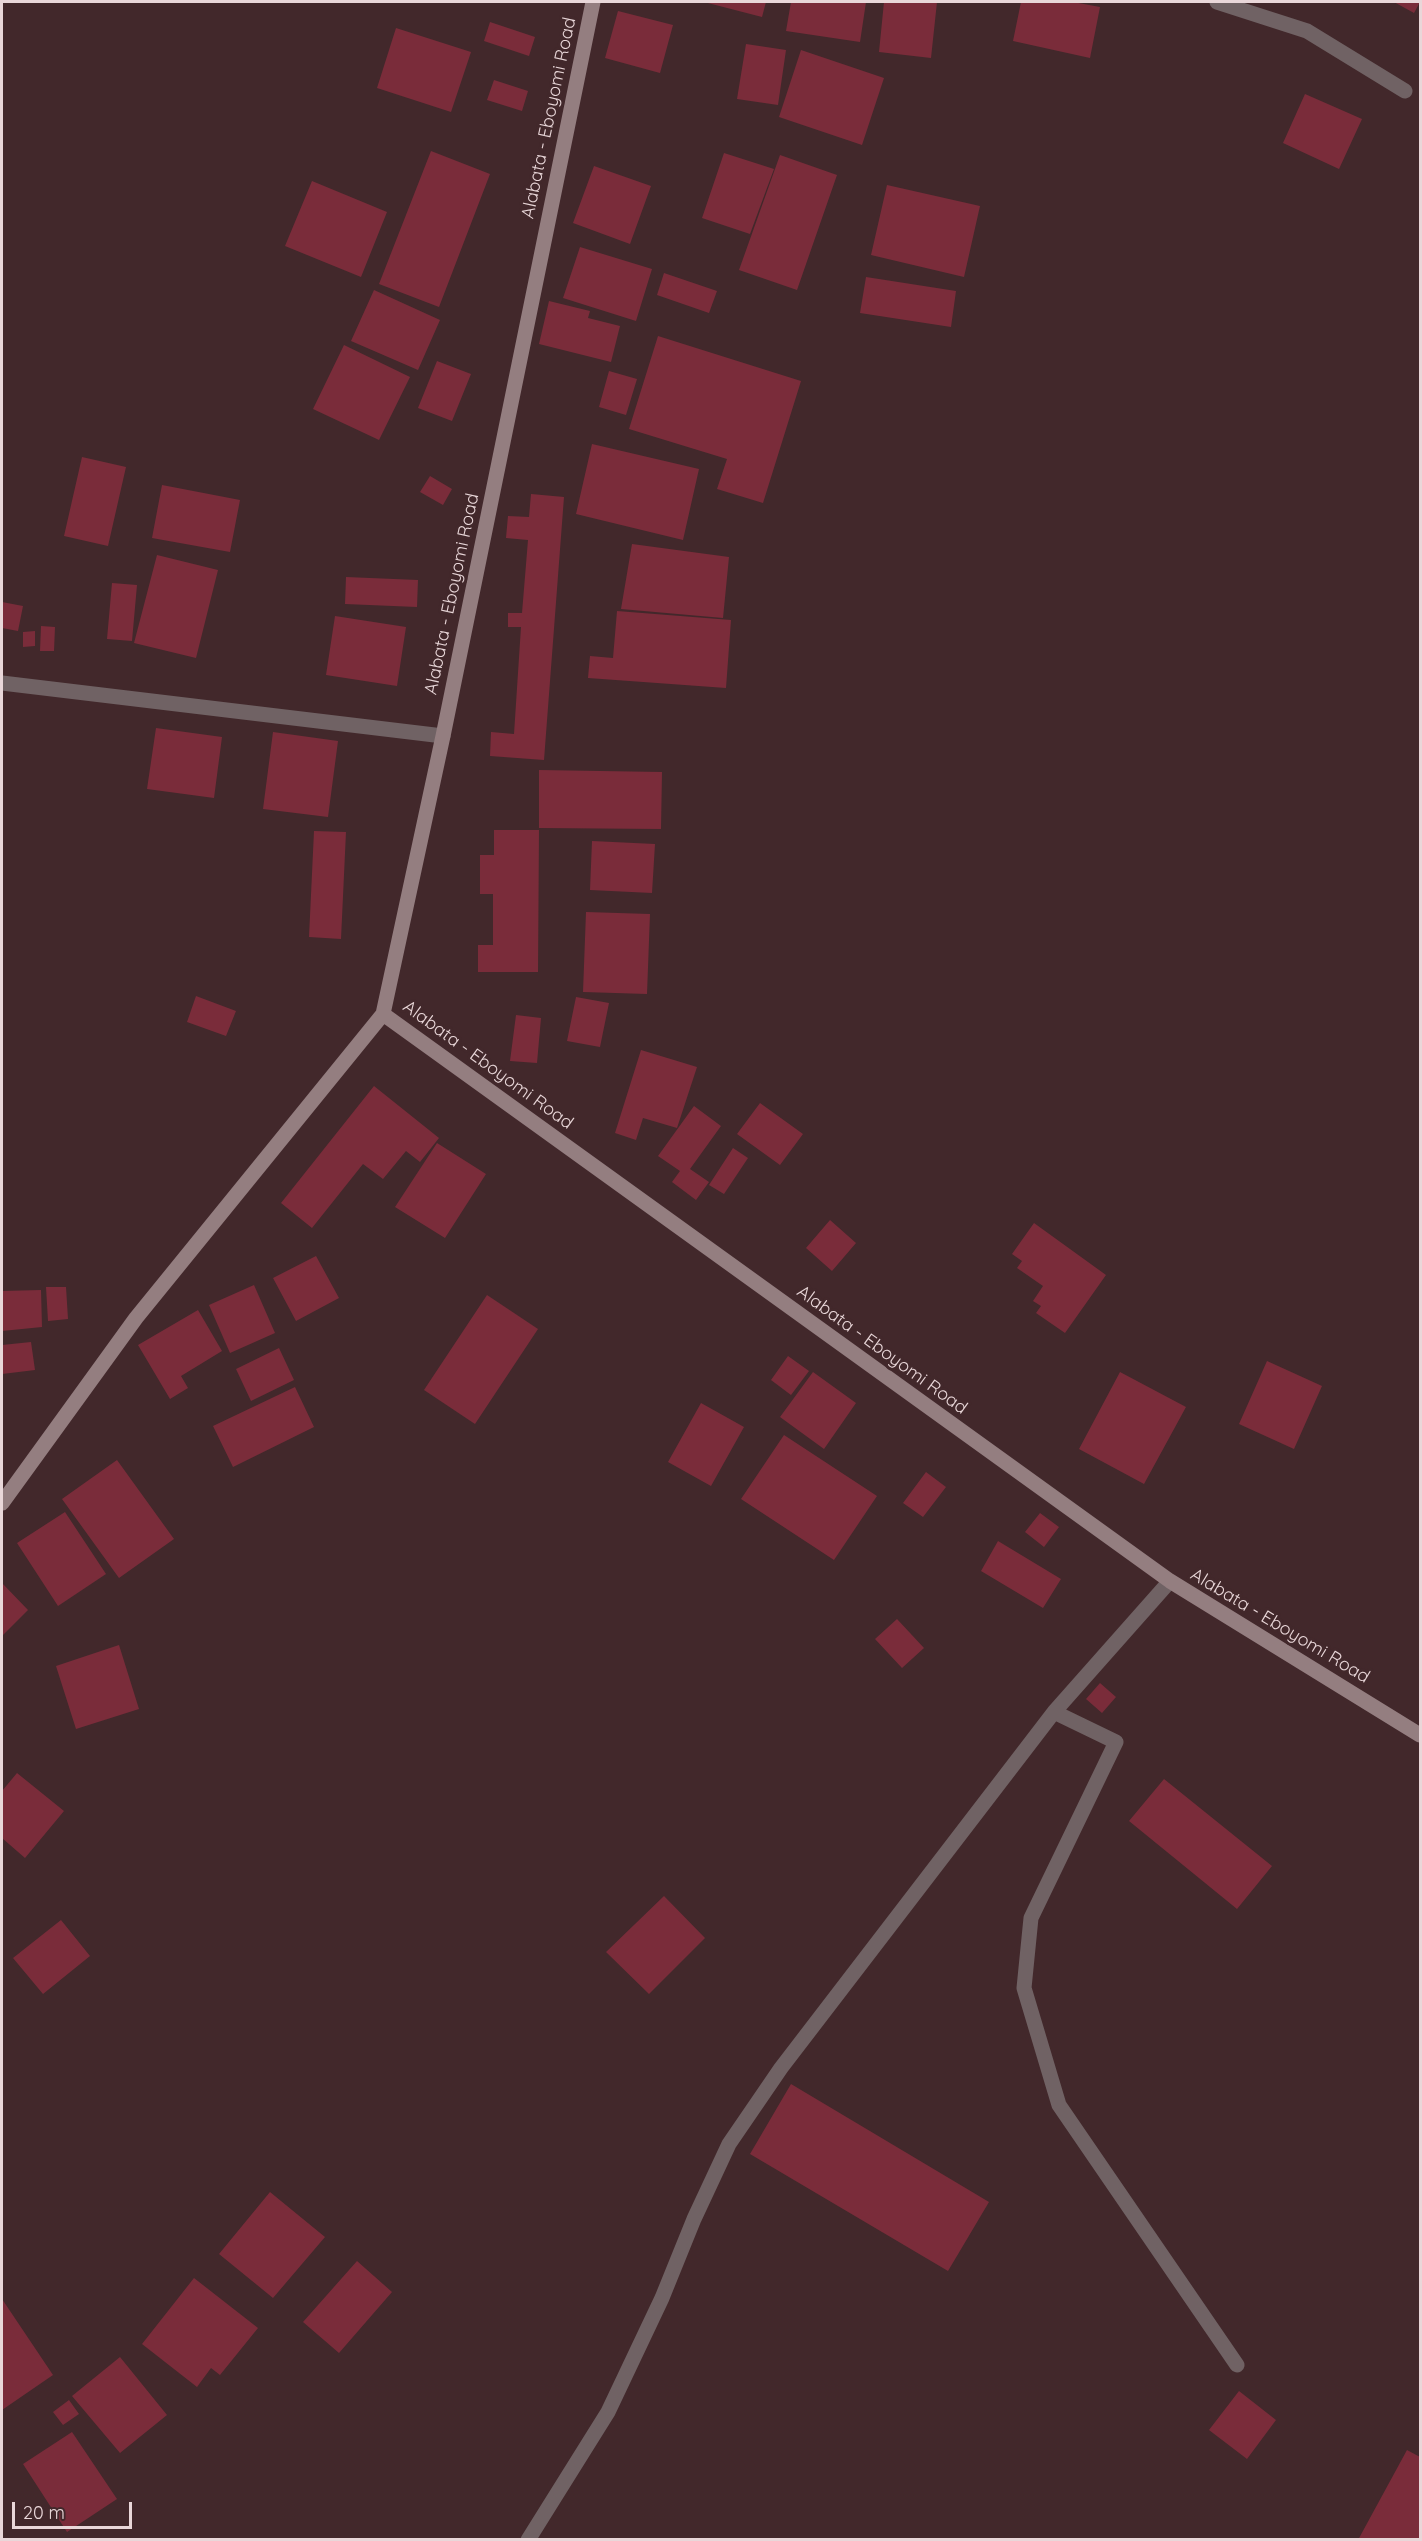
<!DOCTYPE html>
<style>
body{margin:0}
#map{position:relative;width:1422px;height:2541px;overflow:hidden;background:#42282b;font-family:Quicksand,sans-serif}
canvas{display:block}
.frame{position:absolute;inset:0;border:3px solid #e9d7d9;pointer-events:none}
.scale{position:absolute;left:12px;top:2502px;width:120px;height:27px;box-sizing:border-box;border:3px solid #e9d7d9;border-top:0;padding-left:8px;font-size:18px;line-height:21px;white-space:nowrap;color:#e9d7d9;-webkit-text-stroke:4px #42282b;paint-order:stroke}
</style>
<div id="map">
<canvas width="1422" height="2541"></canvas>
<div class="frame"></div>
<div class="scale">20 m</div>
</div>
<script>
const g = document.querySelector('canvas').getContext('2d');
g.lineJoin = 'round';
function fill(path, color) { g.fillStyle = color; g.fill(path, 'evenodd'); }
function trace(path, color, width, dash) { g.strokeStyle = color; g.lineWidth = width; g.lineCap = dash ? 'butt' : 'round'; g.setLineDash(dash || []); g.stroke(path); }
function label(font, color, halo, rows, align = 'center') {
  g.font = font + ' Quicksand,sans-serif'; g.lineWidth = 6; g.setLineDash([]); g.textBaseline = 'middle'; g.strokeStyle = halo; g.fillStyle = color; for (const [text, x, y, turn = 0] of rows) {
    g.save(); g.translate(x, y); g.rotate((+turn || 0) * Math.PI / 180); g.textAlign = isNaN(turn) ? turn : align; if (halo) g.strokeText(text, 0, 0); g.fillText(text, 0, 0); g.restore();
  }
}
const building = new Path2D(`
 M704 2H766L762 17Z
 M791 2H866L860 42 786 31Z
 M884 2H937L931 58 879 52Z
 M1021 2H1073L1100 7 1090 58 1013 41Z
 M1394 2H1420L1414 13Z
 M618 11 673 25 660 73 605 58Z
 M490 22 535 37 529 56 484 41Z
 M396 28 471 52 451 112 377 88Z
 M746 44 786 50 778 105 737 99Z
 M801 50 884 78 862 145 779 117Z
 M494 80 528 91 522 111 487 100Z
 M1305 94 1362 119 1339 169 1283 143Z
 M431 151 490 174 439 307 379 284Z
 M724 153 774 169 750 234 702 218Z
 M780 155 837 175 797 290 739 270Z
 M594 166 651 186 630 244 573 223Z
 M312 181 387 212 361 277 285 246Z
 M887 185 980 206 964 277 871 255Z
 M580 247 652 269 636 321 563 298Z
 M664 273 717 291 709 313 657 295Z
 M866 277 956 291 951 327 860 313Z
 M374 290 440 320 418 370 351 341Z
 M549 301 590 311 588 318 620 326 611 362 539 344Z
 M658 336 801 381 763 503 717 489 727 459 629 429Z
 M344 345 410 377 379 440 313 409Z
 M437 361 471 374 452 421 418 408Z
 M609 371 637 379 626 415 599 407Z
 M592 444 699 469 683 540 576 514Z
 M82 457 126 467 108 546 64 536Z
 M430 476 452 489 443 505 420 492Z
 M162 485 240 500 230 552 152 538Z
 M531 494 564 497 544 760 490 756 491 732 514 734 521 627H508V613H522L528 540 506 538 508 516 529 517Z
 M632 544 729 557 723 618 621 609Z
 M157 555 218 570 196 658 134 643Z
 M346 577 418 580 417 607 345 604Z
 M112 583 137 585 132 641 107 639Z
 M2 602 23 606 18 631 2 628Z
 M617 611 731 620 726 688 588 678 590 656 613 658Z
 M335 616 406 627 397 686 326 675Z
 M41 626 55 627 54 651H40Z
 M35 631V646L23 647V632Z
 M156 728 222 737 214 798 147 789Z
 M273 732 338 741 328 817 263 809Z
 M539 770 662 772 661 829 539 828Z
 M494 830H539L538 972H478V945H493V894H480V855H494Z
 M314 831 346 832 341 939 309 937Z
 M592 841 655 844 652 893 590 890Z
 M586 912 650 914 647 994 583 992Z
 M196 996 236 1011 226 1036 187 1022Z
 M576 997 609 1003 600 1047 567 1041Z
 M516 1015 541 1018 537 1063 510 1061Z
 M641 1050 697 1067 677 1128 643 1118 636 1140 615 1133Z
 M374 1086 439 1138 420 1162 406 1151 383 1179 363 1164 312 1228 281 1203Z
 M760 1103 803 1134 780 1165 737 1134Z
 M694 1106 721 1126 690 1169 709 1182 696 1200 672 1182 680 1171 658 1156Z
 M437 1143 486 1174 445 1238 395 1207Z
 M733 1148 748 1158 724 1194 709 1185Z
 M830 1220 856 1243 832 1271 806 1248Z
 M1034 1223 1106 1275 1065 1333 1036 1313 1041 1306 1033 1301 1043 1286 1017 1268 1022 1261 1012 1254Z
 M316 1256 339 1298 296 1321 273 1278Z
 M254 1285 275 1333 230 1353 209 1305Z
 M46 1287H66L68 1319 48 1321Z
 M41 1290 42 1327 2 1331V1291Z
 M487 1295 538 1329 475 1424 424 1390Z
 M198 1310 222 1351 181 1376 188 1388 170 1399 138 1345Z
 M31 1342 35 1370 2 1374V1345Z
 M279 1348 294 1380 251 1401 236 1369Z
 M788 1356 809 1371 791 1395 771 1380Z
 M1267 1361 1322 1386 1294 1449 1239 1424Z
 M813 1372 856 1403 824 1449 780 1417Z
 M1120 1372 1186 1407 1144 1484 1079 1449Z
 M295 1387 314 1427 233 1467 213 1426Z
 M701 1403 744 1427 711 1486 668 1462Z
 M784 1435 877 1496 834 1560 741 1499Z
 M117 1460 174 1539 119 1578 62 1499Z
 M926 1472 946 1487 923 1517 903 1503Z
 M65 1512 106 1574 58 1606 17 1543Z
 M1040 1513 1059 1527 1044 1547 1025 1532Z
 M998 1541 1061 1579 1043 1608 981 1571Z
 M2 1583 28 1610 2 1636Z
 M897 1619 924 1648 902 1668 875 1639Z
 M119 1645 139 1709 76 1729 56 1666Z
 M1100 1683 1116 1697 1102 1713 1086 1699Z
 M17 1773 64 1811 25 1858 2 1838V1791Z
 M1164 1779 1272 1866 1237 1909 1129 1821Z
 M664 1896 705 1938 649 1994 606 1952Z
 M61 1920 90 1956 43 1994 13 1958Z
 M791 2084 989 2202 948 2271 750 2154Z
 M270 2192 325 2237 273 2298 219 2254Z
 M357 2261 392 2292 339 2353 303 2322Z
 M194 2278 258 2328 220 2375 211 2368 197 2387 142 2344Z
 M2 2299 53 2375 2 2410Z
 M120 2357 167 2415 120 2453 72 2396Z
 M1239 2391 1276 2420 1247 2459 1209 2430Z
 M69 2400 79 2414 63 2425 53 2412Z
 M72 2432 117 2499 67 2532 23 2464Z
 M1407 2450 1420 2457V2540H1358Z`);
const minor = new Path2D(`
 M1217 2 1307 31 1405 91
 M2 683 443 736
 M1054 1712 1116 1742 1031 1918 1024 1988 1059 2105 1237 2365
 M528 2540 608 2412 662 2298 694 2219 729 2144 781 2068 1054 1712 1170 1581`);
const secondary = new Path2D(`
 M593 2 443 736 383 1014 1170 1581 1420 1735
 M2 1503 136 1318 383 1014`);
const streetNames = [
 ["Alabata - Eboyomi Road",549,118,-78],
 ["Alabata - Eboyomi Road",452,594,-78],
 ["Alabata - Eboyomi Road",488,1065,36],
 ["Alabata - Eboyomi Road",882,1350,36],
 ["Alabata - Eboyomi Road",1280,1626,31]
];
fill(building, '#7a2c3a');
trace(minor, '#706264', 15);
trace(secondary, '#947e80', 15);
label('18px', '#e9d7d9', '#42282b', streetNames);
</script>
